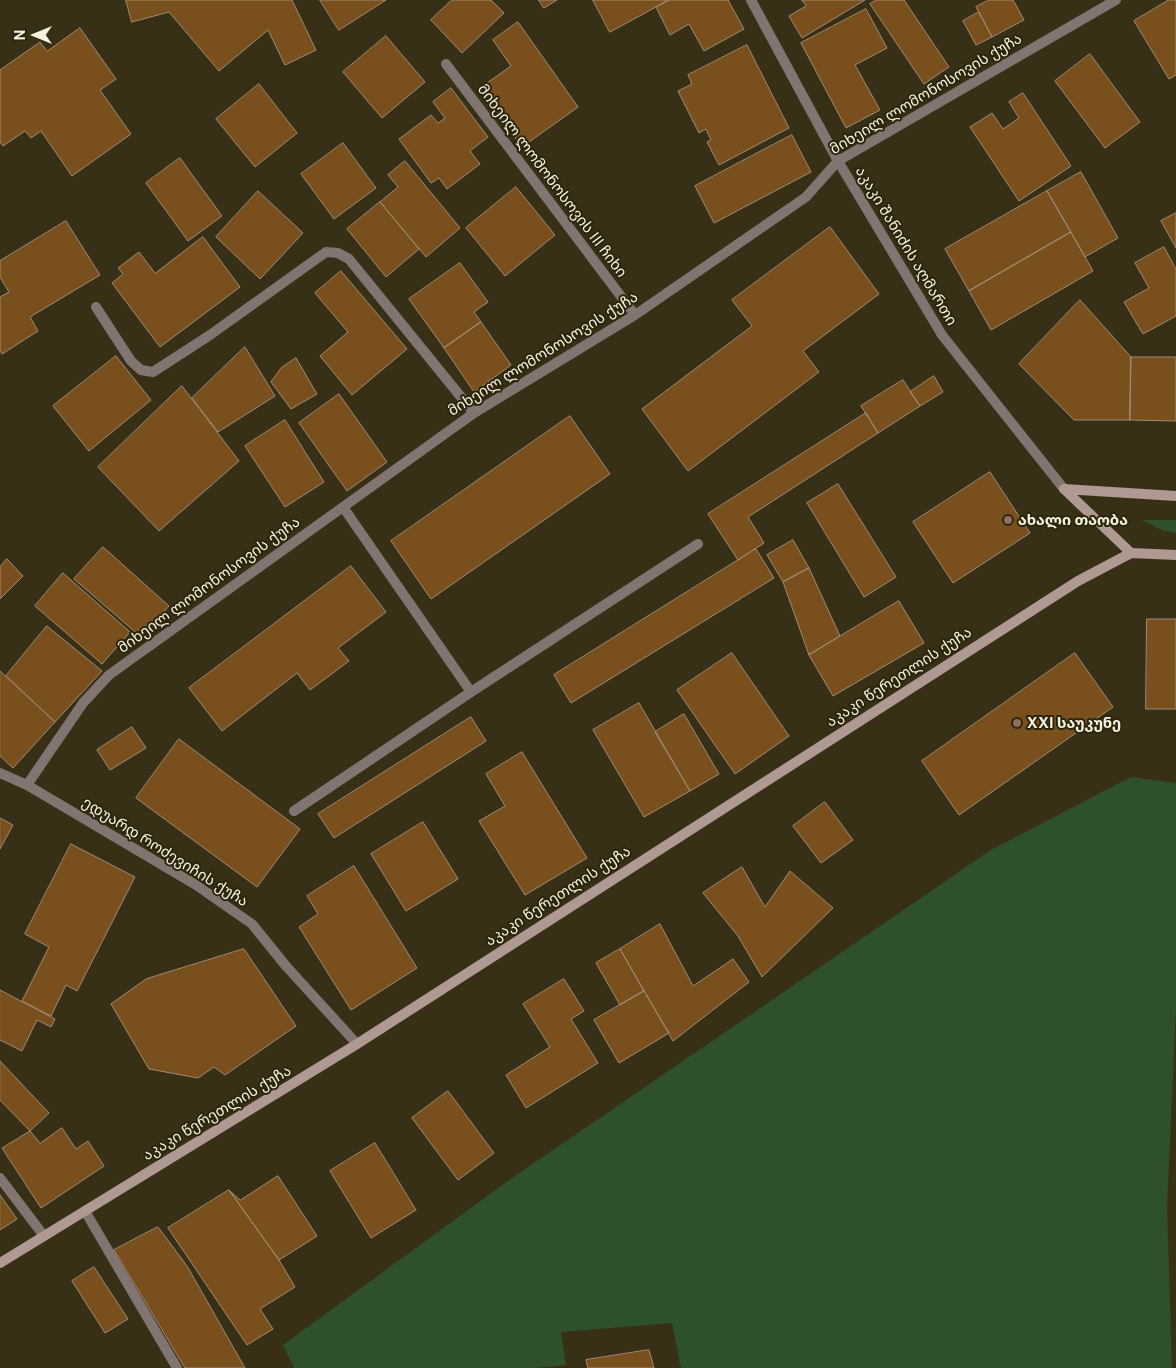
<!DOCTYPE html>
<meta charset="utf-8">
<style>
body{margin:0}
#map{position:relative;width:1176px;height:1368px;overflow:hidden;background:#373017;font-family:"Public Sans",sans-serif}
canvas{display:block}
.north{position:absolute;left:10px;top:10px;width:50px;height:50px;-webkit-text-stroke:4px #2d260d;paint-order:stroke;rotate:270deg;font-size:14px;font-weight:700;line-height:20px;text-align:center;color:#f5f1e2}
.north::after{content:'';display:block;margin:auto;width:18px;height:22px;background:#f5f1e2;clip-path:polygon(50% 0,100% 100%,50% 72%,0 100%)}
</style>
<div id="map">
<canvas width="1176" height="1368"></canvas>
<div class="north">N</div>
</div>
<script>
const g = document.querySelector('canvas').getContext('2d');
g.lineJoin = 'round';
function fill(path, color) { g.fillStyle = color; g.fill(path, 'evenodd'); }
function trace(path, color, width, dash) { g.strokeStyle = color; g.lineWidth = width; g.lineCap = dash ? 'butt' : 'round'; g.setLineDash(dash || []); g.stroke(path); }
function label(font, color, halo, rows, align = 'center') {
  g.font = font + ' "Public Sans","Noto Sans Georgian",sans-serif'; g.lineWidth = 4; g.setLineDash([]); g.textBaseline = 'middle'; g.strokeStyle = halo; g.fillStyle = color; for (const [text, x, y, turn = 0] of rows) {
    g.save(); g.translate(x, y); g.rotate((+turn || 0) * Math.PI / 180); g.textAlign = isNaN(turn) ? turn : align; if (halo) g.strokeText(text, 0, 0); g.fillText(text, 0, 0); g.restore();
  }
}
const green = new Path2D(`
 M1142 520H1176V533L1164 531Z
 M1131 777 1176 783V1008L1167 1208 1172 1368H681L672 1323 561 1332 566 1365 535 1368H294L283 1345 505 1183 991 850Z`);
const building = new Path2D(`
 M126 0H292L316 50 285 65 268 30 219 71 169 12 132 22Z
 M320 0H386L339 30Z
 M452 0H491L504 13 462 53 431 20Z
 M539 0H557L544 8Z
 M593 0H669L610 32Z
 M669 0H728L744 29 704 51 689 24 670 35 656 7Z
 M802 0H865L802 38 789 16 806 6Z
 M877 0H904L949 67 924 84 870 4Z
 M989 0H1013L1024 20 992 37 976 7Z
 M1169 0H1176V75L1169 79 1134 21Z
 M866 9 887 48 855 65 880 110 846 128 801 43Z
 M979 12 992 37 976 45 963 21Z
 M518 22 578 107 522 147 480 88 511 66 493 40Z
 M80 28 116 79 100 90 131 134 72 176 41 131 31 138 25 131 3 146 0 142V70L40 42 47 51Z
 M386 36 425 82 382 118 343 72Z
 M747 45 789 128 719 165 707 142 711 140 706 129 699 133 678 91 692 84 688 75Z
 M1090 54 1140 122 1105 148 1055 81Z
 M259 84 297 133 255 167 216 119Z
 M451 88 488 137 470 151 480 164 447 189 439 178 431 183 399 139 431 115 438 123 445 118 433 102Z
 M1023 93 1071 166 1019 201 970 127 992 113 1003 129 1019 118 1009 102Z
 M792 135 811 172 714 223 695 186Z
 M343 143 376 188 334 219 301 174Z
 M180 158 222 216 188 241 146 183Z
 M405 161 460 228 426 257 380 202 398 187 388 175Z
 M1081 172 1118 238 1085 257 1047 191Z
 M516 187 555 235 505 276 466 228Z
 M258 191 303 233 260 279 216 237Z
 M1047 191 1071 232 969 291 945 249Z
 M380 202 419 249 386 277 347 229Z
 M1176 213V248L1161 221Z
 M66 221 100 275 30 317 38 331 2 354 0 350V297L9 292 0 277V261Z
 M830 227 879 294 803 351 819 372 688 471 642 409 752 326 732 300Z
 M1071 232 1093 271 991 330 969 291Z
 M203 237 240 287 160 347 112 283 123 274 118 268 139 252 155 273Z
 M1164 247 1176 269V316L1143 334 1124 302 1149 288 1135 263Z
 M460 263 488 302 474 312 481 322 444 348 409 299Z
 M341 271 407 349 352 395 320 356 348 332 315 293Z
 M1080 300 1131 357 1130 420H1074L1019 364Z
 M481 322 511 365 474 392 444 348Z
 M245 347 275 396 218 432 192 398Z
 M116 356 151 400 89 451 53 406Z
 M1131 357H1176V421L1130 420Z
 M296 358 317 394 291 409 271 382 281 368Z
 M934 376 943 392 920 406 910 392Z
 M903 380 920 406 878 433 861 406Z
 M182 386 239 461 159 531 98 467Z
 M339 394 387 462 347 491 299 423Z
 M866 413 878 433 748 517 764 543 738 560 708 514Z
 M570 416 610 474 431 599 391 541Z
 M285 420 324 482 285 507 245 446Z
 M990 472 1030 533 953 583 913 522Z
 M838 484 896 577 864 597 807 503Z
 M793 540 809 568 783 582 767 555Z
 M103 547 169 606 141 637 74 579Z
 M756 549 774 578 571 703 554 675Z
 M7 559 23 576 0 599V567Z
 M351 566 386 612 338 648 349 661 310 690 297 673 222 731 189 688Z
 M809 568 840 636 809 655 783 582Z
 M63 573 130 632 102 664 35 606Z
 M899 601 924 643 833 696 809 655Z
 M1147 619H1176V709H1146Z
 M47 626 102 671 55 722 6 676Z
 M732 653 789 736 735 774 677 690Z
 M1075 653 1113 707 959 815 922 761Z
 M0 671 55 722 13 768 0 756Z
 M639 703 690 791 644 817 593 730Z
 M684 714 719 774 690 791 655 732Z
 M471 717 486 741 334 838 318 814Z
 M132 727 146 748 110 770 97 750Z
 M179 739 300 829 257 887 136 798Z
 M522 752 587 858 525 895 479 821 505 806 486 774Z
 M825 802 853 840 821 863 793 826Z
 M0 818 13 825 0 849Z
 M423 822 458 879 406 911 371 854Z
 M71 844 135 877 77 991 66 985 51 1016 22 1001 49 947 25 934Z
 M354 866 417 968 351 1010 299 927 318 914 307 896Z
 M742 867 765 907 790 871 833 908 762 977 738 936 703 893Z
 M660 924 693 986 733 959 749 982 673 1041 620 949Z
 M244 949 296 1026 225 1075 214 1067 198 1078 149 1069 111 1004 146 979Z
 M620 949 644 991 620 1005 596 963Z
 M564 979 584 1011 571 1019 598 1063 526 1108 506 1075 550 1047 523 1004Z
 M0 990 55 1019 51 1027 37 1020 22 1051 0 1040Z
 M644 991 669 1033 619 1063 594 1020Z
 M0 1061 49 1113 30 1131 0 1100Z
 M448 1091 494 1153 458 1180 412 1118Z
 M62 1128 76 1149 88 1141 104 1166 41 1208 2 1148 30 1131 40 1143Z
 M375 1143 416 1210 371 1238 330 1171Z
 M278 1176 317 1236 279 1260 229 1190 240 1200Z
 M229 1190 279 1260 295 1287 260 1309 273 1329 247 1345 168 1228Z
 M0 1195 17 1219 0 1230Z
 M158 1227 187 1266 245 1368H185L114 1250Z
 M94 1267 128 1319 105 1333 72 1281Z
 M649 1350 654 1368H588L586 1360Z`);
const service = new Path2D(`
 M343 507 471 692
 M294 811 471 692 698 544
 M0 1178 44 1236`);
const minor = new Path2D(`
 M751 0 838 161 942 335 1064 489
 M446 64 635 315
 M96 307 131 361 141 370 153 372 210 335 326 252 338 253 349 259 474 413
 M0 773 27 785 196 885 252 924 286 966 357 1044
 M27 785 83 703 109 675 474 413 635 315 806 197 838 161 1116 0
 M85 1211 177 1368`);
const secondary = new Path2D(`
 M1064 489 1176 496
 M1064 489 1131 553
 M0 1263 357 1044 1078 581 1131 553 1176 555`);
const markers = [
 [1008,520,5,"#8d6e63"],
 [1017,723,5,"#8d6e63"]
];
const streetNames = [
 ["მიხეილ ლომონოსოვის ქუჩა",926,94,-31],
 ["მიხეილ ლომონოსოვის III ჩიხი",552,181,53],
 ["აკაკი შანიძის აღმართი",906,246,59],
 ["მიხეილ ლომონოსოვის ქუჩა",543,354,-32],
 ["მიხეილ ლომონოსოვის ქუჩა",209,585,-36],
 ["აკაკი წერეთლის ქუჩა",899,677,-33],
 ["ედუარდ როძევიჩის ქუჩა",165,852,32],
 ["აკაკი წერეთლის ქუჩა",558,896,-33],
 ["აკაკი წერეთლის ქუჩა",217,1113,-31]
];
const poiNames = [
 ["ახალი თაობა",1018,520],
 ["XXI საუკუნე",1027,723]
];
fill(green, '#2f502d');
fill(building, '#794f1d');
trace(building, '#a18b75', 1);
trace(service, '#827470', 10);
trace(minor, '#827470', 10);
trace(secondary, '#af9a93', 10);
for (const [x, y, r, color] of markers) { const dot = new Path2D(); dot.arc(x, y, r, 0, 2 * Math.PI); g.fillStyle = color; g.fill(dot); trace(dot, '#2d260d', 2); }
label('15px', '#f5f1e2', '#2d260d', streetNames);
label('bold 15px', '#f5f1e2', '#2d260d', poiNames, 'left');
</script>
